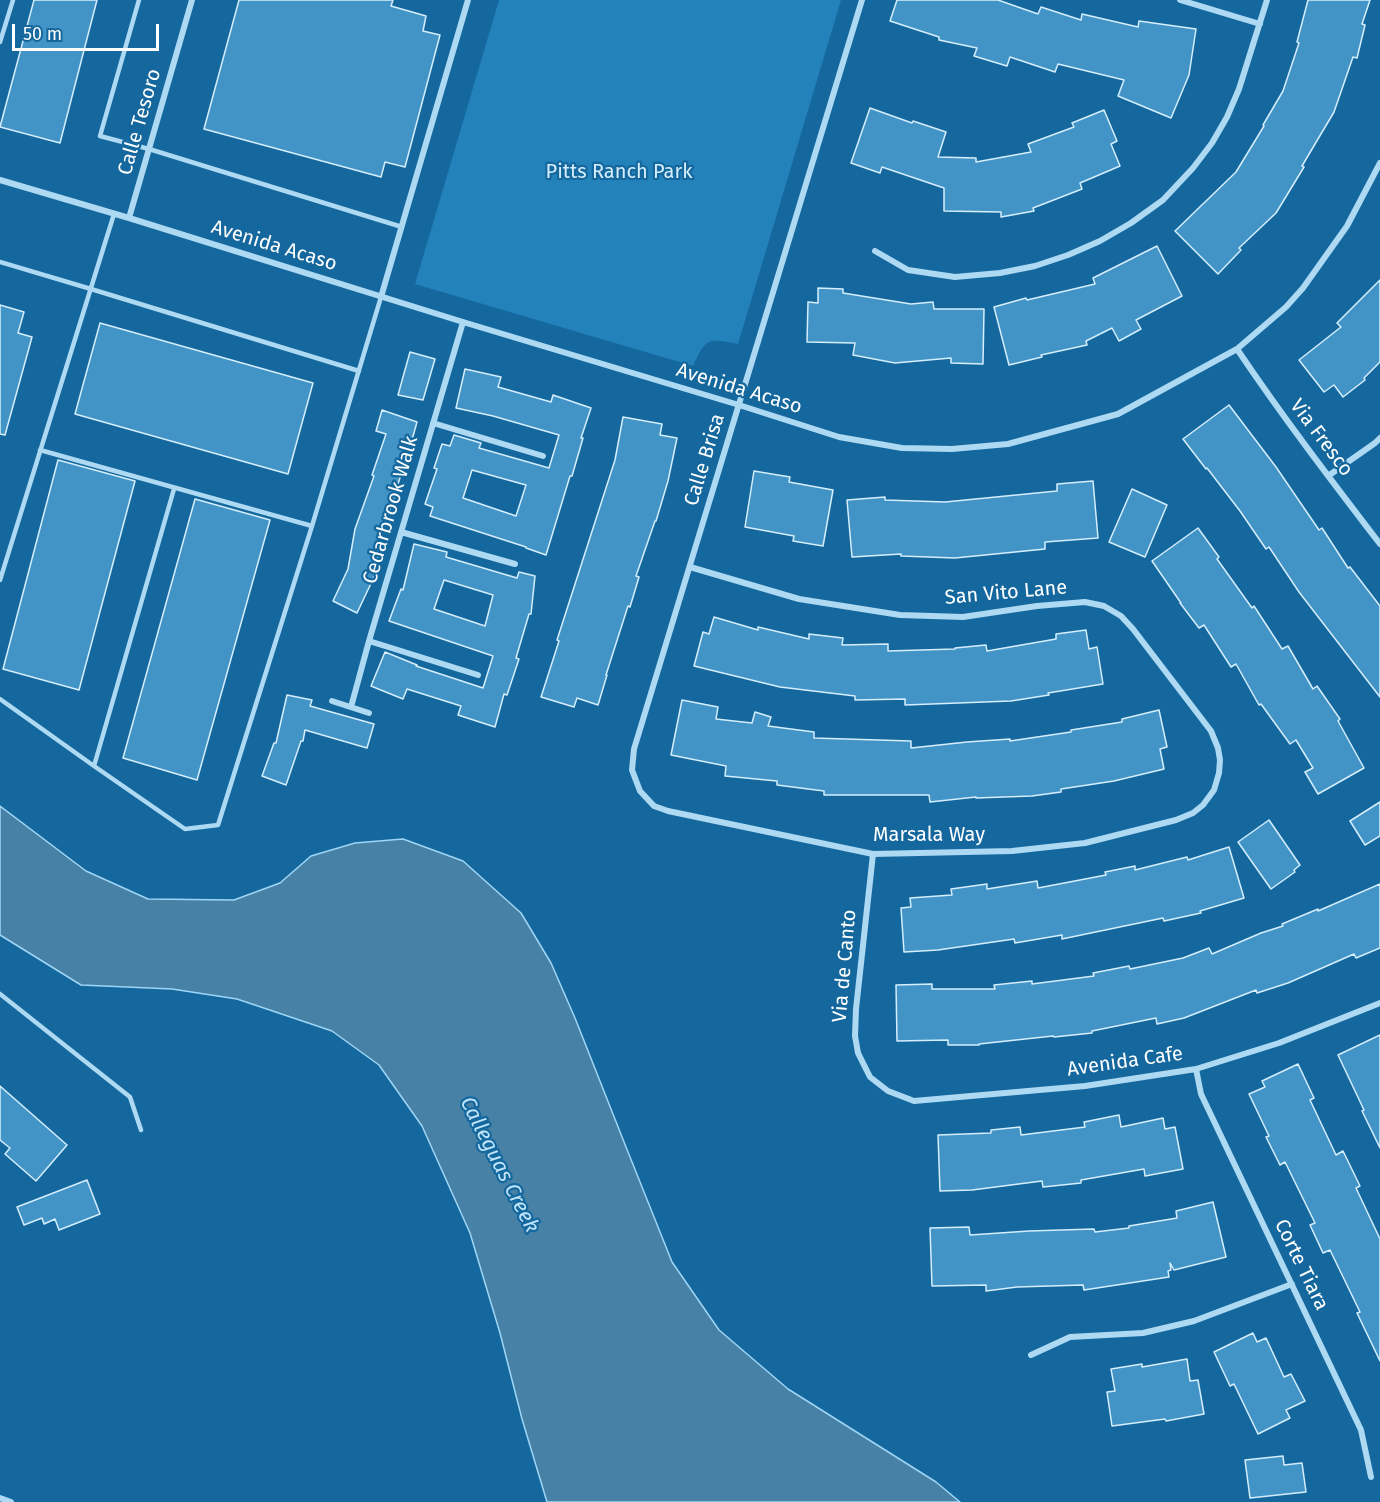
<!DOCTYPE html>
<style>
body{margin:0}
#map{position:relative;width:1380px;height:1502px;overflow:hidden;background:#15689e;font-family:"Fira Sans",sans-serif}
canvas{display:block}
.scale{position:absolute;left:12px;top:24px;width:147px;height:27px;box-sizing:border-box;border:3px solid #fff;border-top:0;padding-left:8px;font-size:18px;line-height:21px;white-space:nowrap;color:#fff;-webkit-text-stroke:4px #15689e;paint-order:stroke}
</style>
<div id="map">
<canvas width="1380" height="1502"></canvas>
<div class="scale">50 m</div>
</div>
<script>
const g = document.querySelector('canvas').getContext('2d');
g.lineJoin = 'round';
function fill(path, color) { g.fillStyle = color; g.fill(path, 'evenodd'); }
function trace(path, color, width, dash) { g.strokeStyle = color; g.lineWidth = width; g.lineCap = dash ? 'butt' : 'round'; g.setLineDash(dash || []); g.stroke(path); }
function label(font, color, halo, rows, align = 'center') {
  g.font = font + ' "Fira Sans",sans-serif'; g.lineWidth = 4.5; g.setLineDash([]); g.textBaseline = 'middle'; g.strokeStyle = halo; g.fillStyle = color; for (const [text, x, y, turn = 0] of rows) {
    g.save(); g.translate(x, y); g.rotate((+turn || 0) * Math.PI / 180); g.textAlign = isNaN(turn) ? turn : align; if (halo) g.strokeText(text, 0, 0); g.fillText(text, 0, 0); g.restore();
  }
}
const green = new Path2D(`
 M499 0H841L738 344C707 338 706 338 693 366L415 284Z`);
const water = new Path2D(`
 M0 806 86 871 148 899 234 900 280 883 311 856 355 843 403 839 463 861 521 913 551 963 575 1018 626 1147 672 1262 719 1330 788 1389 936 1482 960 1502H547L522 1419 500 1333 470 1233 422 1126 379 1065 332 1031 237 999 172 989 81 985 0 935Z`);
const building = new Path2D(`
 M34 0H97L60 143 0 127Z
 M239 0H393L391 6 426 16 423 31 440 35 405 167 385 162 381 177 204 129Z
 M897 0H998L1038 14 1041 7 1081 20 1082 14 1138 27 1139 21 1196 29 1189 75 1171 118 1118 96 1124 80 1058 64 1055 72 1010 57 1007 66 974 56 977 48 939 40V37L890 21Z
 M1308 0H1370L1362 24 1365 25 1357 58 1353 57 1334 112 1302 166 1304 167 1276 213 1239 248 1241 250 1218 274 1175 231 1236 172 1264 126 1263 125 1283 91 1299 43 1297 42Z
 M870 108 912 123 913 121 946 132 938 157 976 158V162L1031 152 1028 144 1074 127 1072 123 1104 110 1117 141 1111 144 1120 166 1080 183 1082 189 1033 208 1034 211 1001 217V212L944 211V188L882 167 880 173 851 163Z
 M1157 246 1182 296 1136 320 1141 329 1119 341 1112 328 1086 341 1087 345 1041 355 1042 357 1009 365 994 307 1026 298 1027 300 1095 284 1093 278Z
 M1380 280V362L1364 378 1365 380 1343 397 1334 385 1324 392 1299 360 1341 327 1337 323Z
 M818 288 843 289V293L911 304 933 302 934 309H984L983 364 951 363V358L895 363 853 355 855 343 807 342 808 302 818 303Z
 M0 305 24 312 18 333 32 337 5 435 0 434Z
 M100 323 313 383 288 474 75 414Z
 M410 352 435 359 423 400 398 395Z
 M465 369 501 377 498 387 551 402 553 395 591 408 581 438H583L572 476H570L546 555 526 548V547L430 516 433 507 425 504 437 469 434 468 442 444 450 446 454 435 481 443 479 448 549 468 559 435 493 416 456 408ZM472 470 526 485 516 516 463 498Z
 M1229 405 1276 467 1319 530 1322 528 1348 568 1350 567 1380 606V697L1299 592 1269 547 1266 549 1240 511 1207 468 1206 469 1183 439Z
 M382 410 417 422 410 447 396 490H397L381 536 375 575 357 613 333 601 348 569 355 529 374 476 372 475 386 434 376 431Z
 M623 417 662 424 660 435 677 438 668 481 656 521H655L636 576 639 577 630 607 628 606 606 675H607L598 705 577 698 574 707 541 697 559 641 557 640 615 460Z
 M58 460 135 481 79 690 3 669Z
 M754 471 790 477 789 482 833 490 823 546 793 541 794 536 745 527Z
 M1093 481 1098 538 1045 542V549L955 558 901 556V554L852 557 847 500 885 497V500L945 502 1057 491V484Z
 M1132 489 1167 505 1145 557 1109 542Z
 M195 499 270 520 197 780 123 758Z
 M1198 528 1219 557 1217 559 1252 608 1254 606 1282 649 1288 646 1313 689 1317 686 1340 719 1338 721 1364 768 1318 794 1305 772 1313 768 1296 740 1290 744 1261 704 1259 705 1236 664 1231 667 1204 625 1199 628 1180 603H1181L1152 561Z
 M414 544 447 552 446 557 517 578 519 572 535 576 531 614H529L516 658 519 659 507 695 504 694 495 727 458 715 461 706 407 689 403 699 371 686 385 652 417 665 416 666 483 688 493 656 389 621 401 589 403 590ZM444 580 493 595 485 626 434 609Z
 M714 617 758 630V627L809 639V634L843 638 842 645 888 644V651L955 649V648L986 645 987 651 1056 639V634L1086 630 1089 649 1097 647 1103 684 1048 693 1049 695 1011 701 905 705V699L855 700V696L780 687 694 666 703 632 709 634Z
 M287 695 312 700 310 706 374 724 367 748 305 730 303 741H301L286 785 262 776 274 743H276Z
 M682 700 718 707 716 719 752 723 755 712 771 717 768 726 814 732V738L911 741V748L967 742 1010 739V741L1071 732V730L1122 722V719L1159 710 1167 747 1160 749 1164 769 1114 781 1061 789V792L1032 796 976 798V797L930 802 929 795H824V791L777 785V781L725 776 726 766 671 755Z
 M1380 802V836L1365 845 1350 821Z
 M1269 820 1300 865 1294 870 1295 872 1271 889 1238 842Z
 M1229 847 1244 898 1200 911 1201 913 1164 921 1163 918 1062 939V935L1015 943 1014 939 938 950 904 952 901 908 911 907 910 898 952 895 951 889 987 884V889L1037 881 1038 888 1106 875 1105 872 1135 866V870L1187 857 1188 860Z
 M1380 884V948L1356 958 1354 954 1288 983 1257 993 1256 990 1184 1018 1157 1024 1156 1018 1092 1031V1033L1054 1037 1053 1036 979 1044V1045H948V1040L897 1041 896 985 932 984V989H995L994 985 1032 981V984L1094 976 1093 973 1129 966 1130 969 1183 958 1209 948 1212 954 1261 933 1283 926 1282 924 1318 909V911Z
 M1380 1035V1148L1362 1111 1364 1110 1338 1055Z
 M1298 1064 1314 1098 1310 1100 1336 1155 1343 1151 1360 1186 1356 1188 1380 1239V1361L1357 1313 1360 1312 1330 1250 1323 1253 1310 1225 1315 1223 1285 1162 1280 1165 1266 1137 1269 1136 1249 1094 1265 1087 1262 1081Z
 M0 1086 67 1145 36 1181 5 1154 10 1148 0 1140Z
 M1119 1115 1121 1127 1163 1118 1165 1129 1175 1127 1183 1169 1145 1176 1144 1169 1081 1180V1183L1043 1187 1042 1181 972 1190 940 1191 938 1135 991 1133V1130L1020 1127 1021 1135 1085 1127 1084 1122Z
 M87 1180 100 1214 59 1230 55 1219 44 1224 42 1218 24 1225 17 1207Z
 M1213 1202 1226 1257 1174 1270 1170 1263 1171 1270 1168 1271 1169 1277 1084 1290 1083 1285 1017 1287 986 1291V1285L932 1286 930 1228 969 1227 970 1235 1029 1231 1094 1229 1095 1232 1129 1228V1226L1177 1218 1176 1211Z
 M1253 1333 1257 1342 1266 1338 1284 1377 1291 1374 1305 1401 1286 1410 1290 1418 1258 1434 1234 1384 1230 1386 1214 1352Z
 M1187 1359 1190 1381 1198 1380 1204 1414 1166 1421 1165 1419 1112 1426 1107 1392 1115 1391 1111 1369 1142 1364V1367Z
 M1283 1456 1284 1465 1302 1463 1306 1492 1250 1498 1245 1460Z`);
const lane = new Path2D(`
 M139 0 100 136 149 149 402 227
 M0 42 13 0
 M0 262 91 289 359 371
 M40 450 312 526
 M0 580 114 214
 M0 699 94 766 185 829 218 825 312 526 381 297
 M94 766 174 489
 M0 994 130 1097 141 1130`);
const street = new Path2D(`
 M1180 0 1260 24
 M0 180 129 218 463 322 739 405 839 437 902 448 952 449 1008 444 1118 414 1237 349 1286 307 1303 288 1347 226 1380 163
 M129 218 192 0
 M875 251 908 270 955 277 1000 273 1035 266 1068 255 1100 241 1131 223 1163 200 1193 168 1212 143 1227 117 1239 89 1267 0
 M381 297 468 0
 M1237 349C1282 416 1331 480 1380 544
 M433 423 543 456
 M1328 476 1375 443 1380 438
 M401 532 515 564
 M690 567 799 599 900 615 963 617 1037 606 1085 602 1104 606 1121 616 1133 629 1211 731 1218 748 1220 760 1219 773 1214 790 1203 805 1193 813 1176 820 1085 843 1012 851 873 854 668 811 654 806 640 791 632 770 634 749 862 0
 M369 641 478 675
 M332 701 369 713
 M351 707 369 641 463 322
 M873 854 856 1009 855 1036 858 1053 870 1077 888 1091 914 1101 1085 1086 1196 1069 1279 1043 1380 1003
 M1196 1069 1201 1094 1361 1430 1371 1477
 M1031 1355 1070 1337 1143 1333 1194 1321 1292 1284
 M0 1498 11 1502`);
const streetNames = [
 ["Calle Tesoro",140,122,-74],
 ["Avenida Acaso",274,246,17],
 ["Avenida Acaso",739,389,17],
 ["Via Fresco",1321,438,53],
 ["Calle Brisa",705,460,-73],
 ["Cedarbrook Walk",391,510,-74],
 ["San Vito Lane",1006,593,-5],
 ["Marsala Way",929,835],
 ["Via de Canto",845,966,-85],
 ["Avenida Cafe",1125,1062,-8],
 ["Corte Tiara",1301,1265,64]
];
const parkNames = [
 ["Pitts Ranch Park",619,172]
];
const waterNames = [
 ["Calleguas Creek",499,1165,63]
];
fill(green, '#2482bb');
fill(water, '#4781a6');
trace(water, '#9fd6f6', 1.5);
fill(building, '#4294c6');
trace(building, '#d5eefd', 1.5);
trace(lane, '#add9f3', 4.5);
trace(street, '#add9f3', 6);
label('20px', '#fff', '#15689e', streetNames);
label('20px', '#d5eefd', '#15689e', parkNames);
label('italic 21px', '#c0e5fa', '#15689e', waterNames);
</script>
